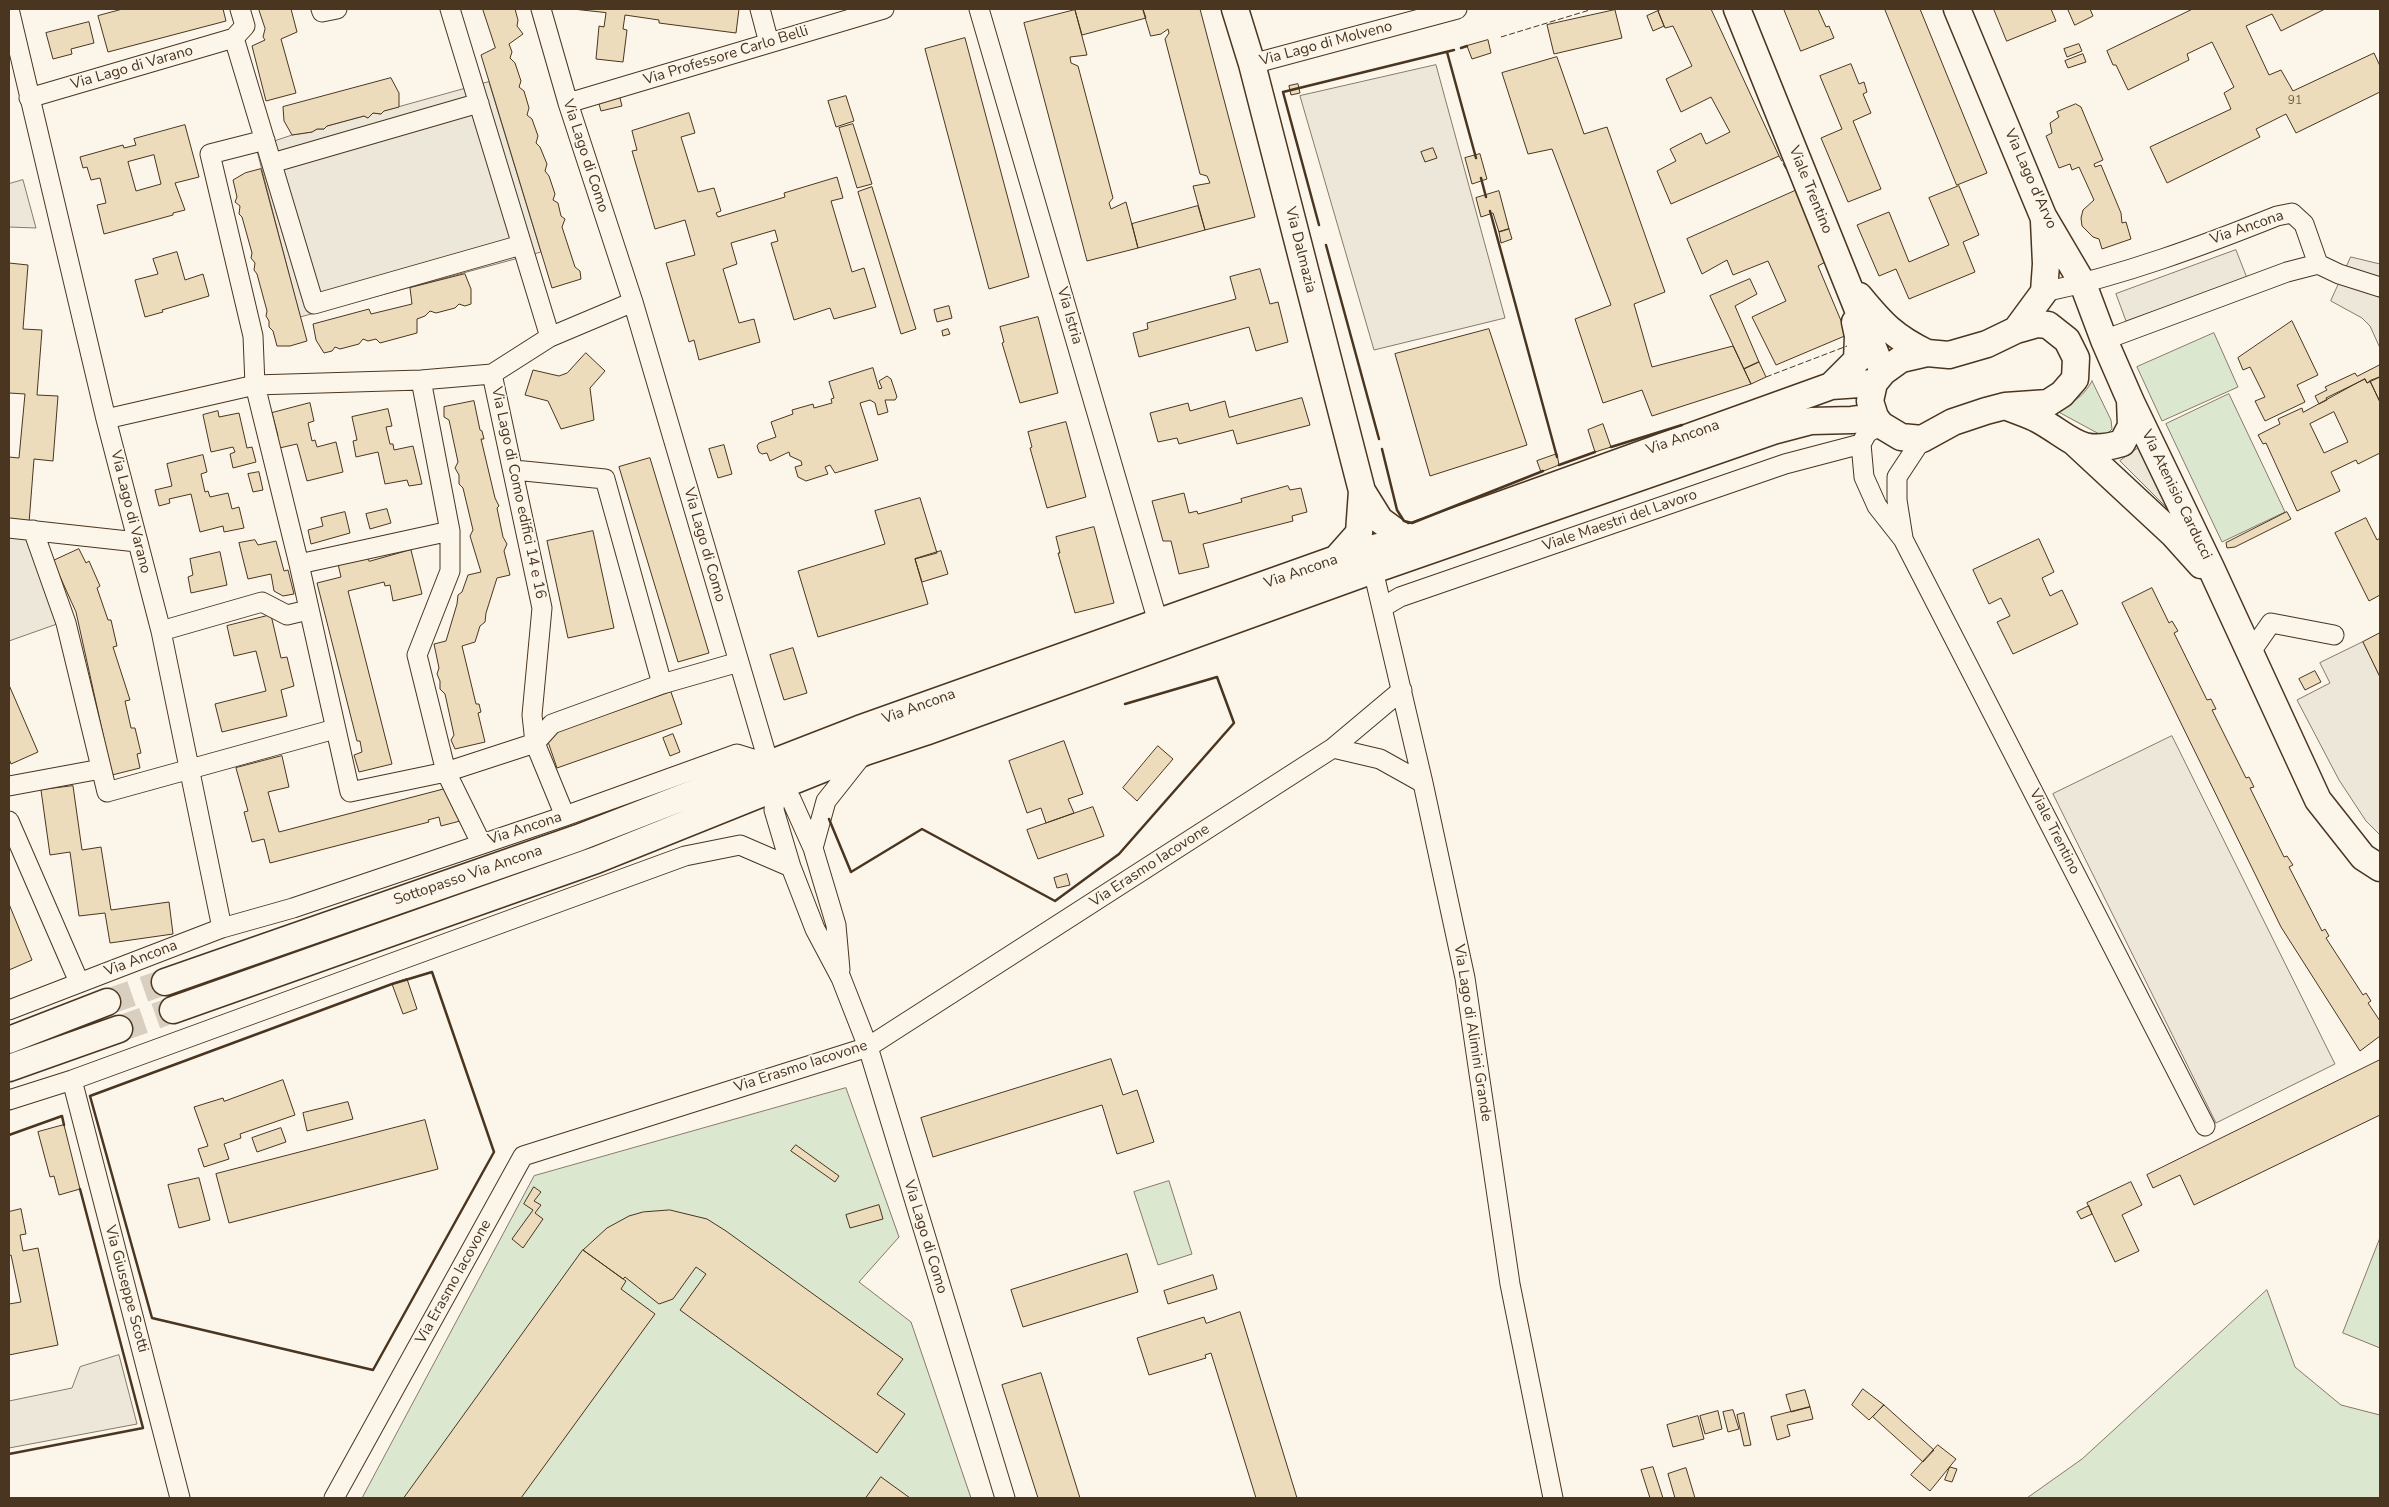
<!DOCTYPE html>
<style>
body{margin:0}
#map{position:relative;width:2389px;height:1507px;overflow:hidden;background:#fbf6e9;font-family:"Nunito Sans",sans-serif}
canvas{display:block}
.frame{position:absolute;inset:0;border:10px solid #4a3520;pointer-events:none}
</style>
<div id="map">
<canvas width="2389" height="1507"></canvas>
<div class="frame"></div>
</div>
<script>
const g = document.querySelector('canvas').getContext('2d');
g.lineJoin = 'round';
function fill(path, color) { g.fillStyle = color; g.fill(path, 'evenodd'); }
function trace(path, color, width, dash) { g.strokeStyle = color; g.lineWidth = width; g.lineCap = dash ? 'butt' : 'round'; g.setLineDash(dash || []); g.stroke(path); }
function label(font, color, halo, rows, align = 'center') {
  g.font = font + ' "Nunito Sans",sans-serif'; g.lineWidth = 4; g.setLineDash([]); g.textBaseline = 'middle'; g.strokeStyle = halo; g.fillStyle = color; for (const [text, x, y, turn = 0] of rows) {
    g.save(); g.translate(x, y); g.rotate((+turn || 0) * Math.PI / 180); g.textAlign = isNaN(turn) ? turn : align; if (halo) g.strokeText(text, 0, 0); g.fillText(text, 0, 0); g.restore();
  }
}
const green = new Path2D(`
 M2214 333 2238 387 2162 421 2137 367Z
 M2092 381 2111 420 2112 429 2107 434 2101 435 2053 409C2072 403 2082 399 2092 381Z
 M2229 394 2285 512 2222 542 2166 424Z
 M846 1088 899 1237 859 1282 911 1322 971 1498H362L534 1176Z
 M1169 1181 1192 1254 1158 1265 1134 1192Z
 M2380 1238V1348L2343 1333Z
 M2267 1290 2295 1367 2341 1405 2380 1415V1498H2027L2082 1459Z`);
const parking = new Path2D(`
 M1436 65 1505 318 1374 350 1300 96Z
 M489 82 541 252 300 317 256 147 292 135 312 132 317 129H324L327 126 364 116 368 118 373 113 381 114 384 111Z
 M23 180 36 228 9 227V184Z
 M2236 250 2247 278 2126 321 2116 294Z
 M2351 257 2380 264V348L2370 326 2362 318 2331 301Z
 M2141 446 2170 511 2120 461Z
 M27 534 57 624 9 641V537Z
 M2363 642 2380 677V835L2366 821 2339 780 2297 700 2330 683 2320 663Z
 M2172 736 2335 1064 2216 1123 2053 794Z
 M119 1355 137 1424 9 1448V1401L72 1388 80 1367Z`);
const building = new Path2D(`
 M123 9H223L226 21 108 52 98 16Z
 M259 9H291L297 32 281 39 296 93 266 101 252 46 265 40 263 37 265 29Z
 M483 9H515L518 20 517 26 523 34 509 44 512 52 510 58 515 63 521 81 519 87 524 91 529 108 527 115 532 119 538 136 536 143 540 147 547 164 545 171 549 176 555 194 553 200 558 203 561 216 565 219 562 227 575 267 580 271 581 279 552 288 481 55 495 48Z
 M573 9H739L736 33 659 23V20L625 15 623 29 627 30 623 62 596 59 599 26 604 27 606 13Z
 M1081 9H1143L1146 18 1082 35 1075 10Z
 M1143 9H1200L1255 217 1205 230 1193 186 1210 183 1207 176 1200 174 1165 39 1169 33 1168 29 1161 34 1151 36Z
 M1662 9H1711L1779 156 1671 204 1657 171 1676 161 1670 149 1701 133 1706 144 1730 132 1711 97 1681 112 1666 79 1692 66 1673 26 1665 28 1658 11Z
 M1784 9H1818L1826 27 1829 26 1834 38 1801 51Z
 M1885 9H1920L1987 173 1957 185Z
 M1994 9H2051L2056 21 2007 41Z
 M2068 9H2090L2093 16 2075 25Z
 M2193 9H2325L2281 31 2272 14 2246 26 2269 75 2281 70 2293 91 2374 53 2380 66V92L2296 133 2286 114 2256 129 2260 137 2167 183 2150 147 2231 109 2224 93 2234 87 2212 42 2187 54 2189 60 2128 90 2116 65H2113L2107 51Z
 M1075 10 1087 55 1070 57 1071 63 1078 66 1113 198 1109 203 1111 209 1126 202 1138 248 1087 261 1024 23Z
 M1615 10 1622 38 1554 54 1547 25Z
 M1658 11 1664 26 1653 31 1647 16Z
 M89 22 94 43 71 49 72 54 53 59 46 33Z
 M965 38 1029 277 989 289 925 49Z
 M1488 40 1491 53 1472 59 1467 46Z
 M2079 44 2082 51 2067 57 2064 49Z
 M2083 54 2086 62 2068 68 2065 61Z
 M1557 57 1584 134 1607 127 1665 292 1634 304 1652 367 1733 346 1751 384 1652 416 1642 390 1603 403 1575 319 1611 305 1552 149 1528 154 1502 73Z
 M1851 64 1859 84 1864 82 1867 92 1863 94 1871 113 1853 121 1881 189 1848 202 1821 138 1842 129 1820 76Z
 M391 78 399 93V107L384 111 381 114 373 113 368 118 364 116 327 126 324 129H317L312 132 292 135 284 121 283 107Z
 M1298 84 1300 93 1291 95 1289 86Z
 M846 96 854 121 836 127 828 101Z
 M620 98 622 106 601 111 599 104Z
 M2076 104 2081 107 2103 160 2094 164 2095 167 2101 165 2121 213 2122 223 2126 222 2131 239 2102 249 2099 239 2093 237 2082 226 2081 218 2083 210 2094 200 2079 167 2072 170 2070 164 2059 168 2046 136 2052 133 2050 123 2059 117 2057 112Z
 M689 113 695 133 681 137 698 192 714 188 721 211 716 213 718 217 785 197 784 193 837 177 843 198 831 201 852 272 864 268 876 307 834 319 830 308 794 320 771 243 778 241 775 230 731 243 737 264 723 269 739 323 754 319 760 342 699 360 694 340 689 342 666 263 695 255 685 220 655 229 632 151 637 150 632 131Z
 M853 124 872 184 857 188 839 128Z
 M185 125 199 177 175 183 185 210 173 213V215L104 234 97 205 106 203 100 178 91 180 87 167 83 168 80 157 123 145 124 148 136 145 134 139ZM154 155 161 184 136 191 128 162Z
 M1433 148 1437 158 1425 162 1421 152Z
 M1480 154 1487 179 1472 184 1465 158Z
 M261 169 307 341 290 346H277L273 331 269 327V321L266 316 267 311 257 274 254 270 255 263 251 258 252 253 242 217 239 214 240 206 235 202 237 197 233 180 245 173Z
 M1959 186 1979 235 1963 242 1975 272 1909 299 1896 269 1879 276 1857 225 1889 212 1909 262 1949 245 1929 198Z
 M872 187 916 329 901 334 858 192Z
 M1797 190 1831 259 1818 266 1847 335 1776 365 1752 317 1786 301 1768 261 1733 275 1727 260 1702 274 1687 239Z
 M1499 191 1509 229 1499 232 1493 213 1481 217 1476 198Z
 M1198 206 1205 230 1138 248 1132 224Z
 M1509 229 1512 239 1501 243 1499 232Z
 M177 252 185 280 203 274 209 296 162 310 163 312 145 317 135 280 158 274 153 259Z
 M9 263 28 265 23 329 42 330 37 395 58 396 53 461 34 459 29 523 9 522V457L19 458 25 394 9 393Z
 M1260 269 1270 304 1278 302 1288 342 1256 351 1249 327 1139 357 1133 333 1148 329 1147 323 1236 299 1230 277Z
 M465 274 471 289V304L465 306 459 304 455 308 436 313 430 311 425 316 417 319V333L380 343 376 339 368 341 363 339 359 344 340 349 335 347 332 351 324 353 316 340 313 324 369 309 371 314 412 304 410 288Z
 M1750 279 1757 294 1735 306 1759 362 1744 369 1710 296Z
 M949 306 952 318 937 322 934 310Z
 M1038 317 1058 393 1020 403 1002 343 1004 342 1000 327Z
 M2292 321 2318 375 2297 385 2305 402 2265 421 2255 401 2265 397 2250 367 2243 370 2238 358Z
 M948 329 950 334 943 336 942 331Z
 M1489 329 1527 445 1430 476 1395 354Z
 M586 353 605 371 590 388 594 420 561 429 548 401 525 395 533 370 559 376 567 373Z
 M1759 362 1766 377 1751 384 1744 369Z
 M2380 365V377L2367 383 2365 379 2326 398 2327 400 2319 404 2315 396 2327 390 2325 387 2355 373 2357 376Z
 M873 368 879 389 882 388 879 381 887 376 891 379 897 397 895 400H885L888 412 878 415 875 403 870 400 860 403 878 460 835 473 830 465 825 467 828 474 806 481 798 477 795 467 802 465 801 461 790 456 789 452 770 461 767 453 762 454 759 452 757 446 759 443 776 437 771 422 793 414 792 410 813 404 814 408 832 403 831 399 834 398 829 382Z
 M2380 377V402L2370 381Z
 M2365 379 2367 383 2370 381 2380 402V453L2358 464 2356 460 2331 472 2340 491 2297 511 2266 443 2263 444 2258 435 2280 424 2278 419 2302 408 2303 412ZM2334 412 2348 442 2324 453 2310 424Z
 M1302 398 1310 425 1237 444 1233 430 1179 444 1177 438 1158 442 1150 413 1188 403 1190 411 1225 401 1229 417Z
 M474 401 480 430 482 431 484 439H481L495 498 499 506 497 508 503 537 507 544 504 551 510 575 497 578 486 613 485 622 480 626 475 642 462 646 476 704H479L481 712 478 713 485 742 455 749 451 740 454 735 445 694 440 689V681L437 674 439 668 434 644 446 641 457 604 458 595 462 592 468 575 481 572 470 536 473 530 463 488 459 484V475L455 468 458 462 449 420 444 417V407Z
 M310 403 314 421 308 423 312 441 315 440 317 447 336 442 343 472 307 481 297 444 275 449 272 437 278 436 272 413Z
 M388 409 392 426 386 427 390 444H393L394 450 413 446 422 484 409 486 407 480 385 484 378 452 356 457 353 441 357 440 352 417Z
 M218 411 219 417 239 413 247 448 252 447 256 462 233 468 230 454 235 452 233 447 211 452 203 415Z
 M1066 422 1086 497 1047 508 1030 448 1032 447 1028 432Z
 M1603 424 1611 447 1595 452 1588 430Z
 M724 445 732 474 718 478 709 449Z
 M1557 454 1559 465 1541 472 1537 461Z
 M203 455 207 472 201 474 205 492 208 491 210 497 228 493 232 509 239 507 244 528 224 532 223 526 200 532 191 494 169 499 170 503 159 506 155 490 172 486 167 464Z
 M650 458 709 653 678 662 619 467Z
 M259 472 263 490 253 492 248 474Z
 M1288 486 1290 490 1301 488 1307 512 1292 516 1293 521 1203 544 1209 567 1179 574 1171 541H1163L1152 501 1184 493 1189 513 1197 511 1198 514 1242 502 1241 499Z
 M920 498 937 553 915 559 928 604 818 637 798 571 885 544 875 511Z
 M387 509 391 523 370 529 366 514Z
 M345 512 350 533 311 544 308 530 323 526 321 518Z
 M2287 512 2291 519 2235 547 2227 548 2226 543Z
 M2366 518 2377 540 2380 538V595L2369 601 2335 533Z
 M1094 527 1114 603 1075 613 1058 553H1060L1056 537Z
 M593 531 614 628 568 638 547 541Z
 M2039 539 2054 572 2042 578 2050 596 2062 590 2078 624 2013 654 1997 622 2010 616 2001 598 1989 604 1973 570Z
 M255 540 258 545 276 541 284 571 288 570 294 594 283 596 274 591 271 574 248 579 239 543Z
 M79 549 86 563 89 561 100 586 97 588 108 620H111L117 646 113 647 130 700 125 701 131 728H135L141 753 137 754 140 768 112 775 76 612 53 561Z
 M411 550 422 594 393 601 390 585 385 586 384 582 348 591 392 764 359 772 354 755 362 752 360 741H357L317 583 341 577 338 564 367 557 369 561Z
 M941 551 948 574 922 582 915 559Z
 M220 552 227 585 191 593 188 577 193 575 190 559Z
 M2152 588 2169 623 2172 621 2178 631 2174 633 2207 700 2211 699 2216 709 2212 710 2246 778 2249 777 2254 787 2250 788 2284 857 2287 856 2293 865 2289 867 2322 931 2325 929 2329 936 2326 938 2363 995 2366 993 2371 1001 2368 1003 2380 1021V1036L2360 1051 2281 927 2122 603Z
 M271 615 281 658 287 657 294 686 281 690 287 716 222 732 215 704 266 691 256 651 234 656 227 626Z
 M2380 633V677L2363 642Z
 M793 648 807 693 784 700 770 655Z
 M2315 671 2321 682 2305 690 2299 679Z
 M9 685 38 752 11 764 9 759Z
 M671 692 682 724 557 768 546 736Z
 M673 734 680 752 670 756 663 738Z
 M1064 741 1083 794 1068 799 1074 813 1046 823 1041 808 1027 813 1009 761Z
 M1158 746 1173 759 1137 801 1123 788Z
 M282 756 289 787 268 792 279 832 451 787 460 821 441 826 439 817 428 820 429 822 270 863 264 839 252 842 244 812 248 811 236 768Z
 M73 786 82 850 101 847 111 910 169 902 173 934 110 943 105 913 79 916 70 852 50 855 41 790Z
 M1093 807 1104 836 1038 859 1027 830Z
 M1067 874 1070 885 1057 888 1054 878Z
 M9 904 32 960 9 970Z
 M407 979 417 1009 403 1014 392 984Z
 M1111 1059 1123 1095 1137 1090 1154 1142 1117 1154 1102 1105 933 1157 921 1118Z
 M2380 1060V1115L2194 1205 2180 1175 2153 1188 2147 1175Z
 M283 1080 295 1115 240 1134 241 1138 224 1144 229 1159 204 1167 198 1149 208 1146 194 1107 223 1098 224 1101Z
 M348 1102 353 1119 307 1131 303 1113Z
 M425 1120 438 1169 229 1223 216 1174Z
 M64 1125 80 1189 59 1195 54 1176 50 1177 38 1132Z
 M281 1128 286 1142 257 1152 252 1138Z
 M796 1145 839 1176 835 1182 791 1151Z
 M199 1178 210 1220 179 1228 168 1185Z
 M2131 1182 2142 1205 2122 1215 2139 1251 2115 1262 2087 1203Z
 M534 1187 541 1192 534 1201 541 1205 535 1213 543 1219 523 1248 512 1239 533 1210 524 1204Z
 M879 1205 883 1219 850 1228 846 1215Z
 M2089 1206 2092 1214 2081 1219 2077 1212Z
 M21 1209 26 1234 20 1235 23 1251 38 1248 58 1345 9 1355V1304L21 1302 11 1255 9 1256V1212Z
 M670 1210 707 1219 726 1231 903 1359 877 1394 905 1414 877 1453 680 1310 706 1274 696 1267 673 1299 659 1304 625 1277 623 1279 583 1250 607 1228 629 1216 643 1212Z
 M583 1250 626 1281 621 1289 655 1314 521 1498H404Z
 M1127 1254 1138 1292 1023 1327 1011 1290Z
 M1213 1275 1217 1289 1168 1304 1164 1291Z
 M1240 1312 1297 1498H1256L1211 1353 1205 1355 1206 1358 1149 1375 1137 1338 1204 1317 1206 1323Z
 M1041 1373 1080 1498H1038L1002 1385Z
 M1863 1389 1884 1405 1869 1420 1852 1405Z
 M1805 1390 1810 1407 1791 1412 1786 1395Z
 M1884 1405 1934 1450 1923 1462 1873 1417Z
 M1810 1407 1813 1419 1787 1425 1790 1436 1777 1440 1771 1417Z
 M1733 1410 1739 1429 1728 1432 1723 1412Z
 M1718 1411 1722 1429 1705 1434 1700 1416Z
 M1744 1413 1751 1445 1744 1446 1737 1415Z
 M1698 1416 1704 1439 1673 1447 1667 1425Z
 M1938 1445 1956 1459 1930 1491 1911 1475Z
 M1653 1467 1663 1498H1650L1641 1470Z
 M1950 1467 1957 1469 1952 1482 1945 1480Z
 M1686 1468 1695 1498H1675L1668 1474Z
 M881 1477 910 1498H866Z`);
const secondaryTunnel = new Path2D(`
 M107 1002 165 982
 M119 1029 173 1010`);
const street = new Path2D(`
 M9 9 106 419 161 631 222 928
 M240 9 245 26 234 38 314 304 521 245
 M321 9 322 12 337 9
 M450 9 550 337
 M541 9 568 103 633 302 769 764 776 788 774 810 791 867 815 929 841 978 868 1047 1005 1498
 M760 9 769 43
 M979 9 1158 622
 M1252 64 1457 9
 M29 98 234 38
 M568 103 884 9
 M265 140 210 154 253 336 255 385 299 564 350 792 446 772 535 743 552 724 662 684 739 662
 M272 163 479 103
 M2318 264 2339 274 2380 287
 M2044 292C2124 275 2202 246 2277 216L2292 213 2304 224 2318 264 2287 272 2104 340
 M492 374 542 608 532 715 535 743 565 816
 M421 380 450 531V571L417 655 446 772 481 843
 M106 419 255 385 421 380 492 374 550 337 633 302
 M1881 425 1867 433 1861 444 1864 477 1877 506 1903 539 2205 1126
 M514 470 605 479 662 684
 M9 528 137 542
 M33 530 66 623 107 792 335 729
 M1903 538 1897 500V477L1922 439
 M299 564 450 531
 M1373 570 1423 783 1465 978 1510 1284 1553 1498
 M1383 607 1400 597 1785 464 1861 444
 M161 631 262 602 287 615 308 610
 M2250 653 2271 623 2334 635
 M1333 748 1380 759 1423 783
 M9 786 101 769
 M776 788 791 799 813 848
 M9 821 79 982
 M840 970 836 925 813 848 826 801 864 753
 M9 1010 222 928 293 908 565 816 737 754 769 764
 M72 1080 180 1498
 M9 1100 72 1080 685 856 740 845 791 867
 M334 1498 523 1156 868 1047 1333 748 1402 690`);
const secondary = new Path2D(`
 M1235 9 1252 64 1362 491 1380 520 1406 539
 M1737 9 1883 372
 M1957 9 2043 216 2083 284 2104 340 2131 402 2211 568 2318 800 2363 857 2380 868
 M1859 296C1882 324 1894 337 1927 353
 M2016 330 2037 324 2048 325 2067 340 2076 358 2075 379 2062 394 2048 403 2005 406 1986 411 1953 422 1922 439 1901 437 1881 425 1875 417 1870 401 1874 383 1883 372 1901 359 1927 353 1949 355 1987 344 2016 330 2044 292 2046 264 2044 221
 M1831 386 1857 360 1858 336 1855 322
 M2010 408C2020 412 2030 415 2039 420 2073 439 2080 456 2122 443L2131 426 2130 400
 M2075 443 2174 535 2201 565
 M1336 559 1359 533 1362 491
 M165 982 578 838 859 729 1336 559 1406 539 1831 386 1874 383
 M173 1010 596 860 865 752 925 732 1373 570 1773 431 1811 421 1852 420 1875 417
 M9 1040 107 1002
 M9 1068 119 1029`);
const fence = new Path2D(`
 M1501 37 1593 9
 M1779 156 1786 169
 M1766 377 1847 346`);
const wall = new Path2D(`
 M1461 48 1467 46
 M1447 52 1476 158
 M1481 178 1486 197
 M1490 211 1557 457
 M1319 225 1283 92 1454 50
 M1326 245 1379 439
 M1611 447 1682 425
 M1382 449 1397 510 1404 521 1412 523 1543 471
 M1559 465 1595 452
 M829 819 851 872 922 829 1055 901 1119 854 1234 723 1217 677 1125 704
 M432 972 494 1152 373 1370 152 1318 90 1096 392 984Z
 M9 1135 62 1116 64 1125
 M9 1454 143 1428 80 1189`);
const numberNames = [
 ["91",2295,101]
];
const streetNames = [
 ["Via Lago di Molveno",1326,44,-15],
 ["Via Professore Carlo Belli",726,56,-17],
 ["Via Lago di Varano",132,68,-16],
 ["Via Lago di Como",585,156,72],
 ["Via Lago d'Arvo",2030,179,66],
 ["Viale Trentino",1810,190,68],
 ["Via Ancona",2247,228,-19],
 ["Via Dalmazia",1300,250,76],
 ["Via Istria",1069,316,74],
 ["Via Ancona",1683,438,-20],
 ["Via Lago di Como edifici 14 e 16",518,493,78],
 ["Via Atenisio Carducci",2176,495,64],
 ["Via Lago di Varano",130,512,76],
 ["Viale Maestri del Lavoro",1620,521,-19],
 ["Via Lago di Como",704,545,74],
 ["Via Ancona",1301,572,-19],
 ["Via Ancona",919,707,-20],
 ["Via Ancona",525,829,-18],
 ["Viale Trentino",2054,832,63],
 ["Via Erasmo Iacovone",1150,866,-33],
 ["Sottopasso Via Ancona",468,876,-19],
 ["Via Ancona",141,959,-21],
 ["Via Lago di Alimini Grande",1472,1033,81],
 ["Via Erasmo Iacovone",801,1067,-18],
 ["Via Lago di Como",925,1237,73],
 ["Via Erasmo Iacovone",454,1282,-61],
 ["Via Giuseppe Scotti",126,1289,75]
];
fill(green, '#dce7d0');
trace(green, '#887966', 1);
fill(parking, '#ede7d9');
trace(parking, '#887966', 1);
fill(building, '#ecdcbc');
trace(building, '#4a3520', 1);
trace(secondaryTunnel, '#d8cfc1', 26, [26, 13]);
trace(street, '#4a3520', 21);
trace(secondary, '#4a3520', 29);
trace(street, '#fbf6e9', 19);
trace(secondary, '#fbf6e9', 26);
trace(fence, '#4a3520', 1, [6, 2.5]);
trace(wall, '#4a3520', 2.5);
label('12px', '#725f47', null, numberNames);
label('15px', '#4a3520', '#fbf6e9', streetNames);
</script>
